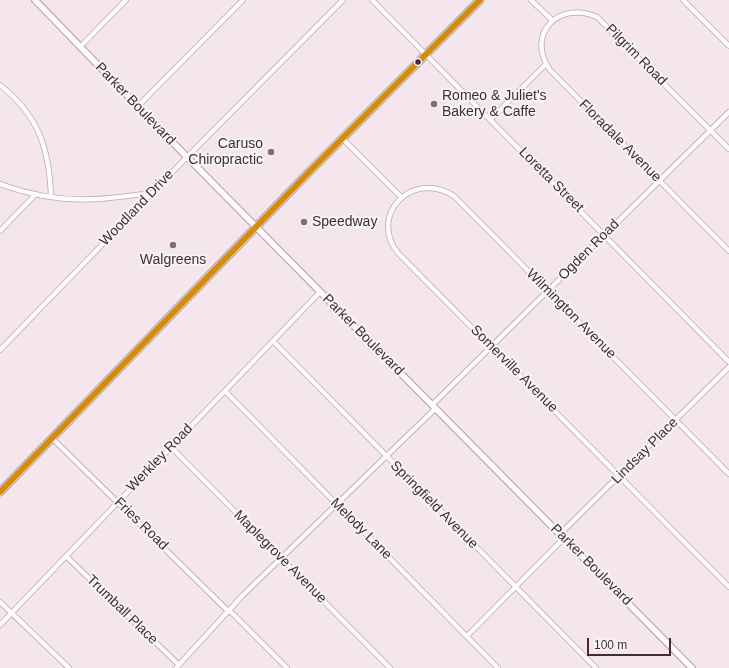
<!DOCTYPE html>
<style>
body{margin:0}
#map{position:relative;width:729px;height:668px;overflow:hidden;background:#f5e5ec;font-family:Helvetica,sans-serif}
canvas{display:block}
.scale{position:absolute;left:587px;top:638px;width:84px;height:18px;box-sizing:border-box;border:2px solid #452b37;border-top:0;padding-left:5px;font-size:12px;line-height:14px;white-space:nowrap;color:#452b37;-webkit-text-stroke:3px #f5f5f5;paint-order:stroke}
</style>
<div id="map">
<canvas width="729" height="668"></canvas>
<div class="scale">100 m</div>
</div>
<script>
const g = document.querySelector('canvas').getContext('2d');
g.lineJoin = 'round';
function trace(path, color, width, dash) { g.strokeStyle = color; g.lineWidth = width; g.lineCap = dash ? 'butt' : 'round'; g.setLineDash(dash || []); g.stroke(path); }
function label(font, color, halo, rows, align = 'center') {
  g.font = font + ' Helvetica,sans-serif'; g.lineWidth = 4; g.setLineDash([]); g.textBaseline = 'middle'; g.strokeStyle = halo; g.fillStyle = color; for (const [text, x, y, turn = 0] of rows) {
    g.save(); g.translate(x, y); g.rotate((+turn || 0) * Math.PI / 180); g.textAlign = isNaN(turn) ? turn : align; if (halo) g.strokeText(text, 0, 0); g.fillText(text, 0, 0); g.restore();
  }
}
const minor = new Path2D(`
 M372 0 729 362
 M531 0 552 20
 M683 0 729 46
 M80 47 126 0
 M0 85C39 116 49 148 51 196
 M138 106 243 0
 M491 119 546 64
 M343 139 401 197
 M729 149 597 17C559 0 525 34 550 70L729 251
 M0 184C30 195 65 201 97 199 115 198 134 195 152 193
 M0 231 36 194
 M273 341 596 668
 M0 350 187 157 343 0
 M225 391 498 668
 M432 405 729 112
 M52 438 228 611
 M171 447 390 668
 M729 474 454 196C412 169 368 215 398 253L729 587
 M560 534 729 367
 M66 556 179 665
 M0 602 69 668
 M229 610 287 668
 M0 625 320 292
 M467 636 564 538
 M176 668 243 595 436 408`);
const tertiary = new Path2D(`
 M35 0 187 157 692 668`);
const primary = new Path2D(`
 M0 492 309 172 480 0`);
const bus1 = new Path2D(`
 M0 492 309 172 480 0`);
const markers = [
 [418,62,3.5,"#452b37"],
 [434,104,4,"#836c76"],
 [271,152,4,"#836c76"],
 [304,222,4,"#836c76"],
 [173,245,4,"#836c76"]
];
const streetNames = [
 ["Pilgrim Road",636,55,45],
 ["Parker Boulevard",135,104,46],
 ["Floradale Avenue",620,141,45],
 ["Loretta Street",551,180,45],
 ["Woodland Drive",137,208,-46],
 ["Ogden Road",589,250,-45],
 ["Wilmington Avenue",571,314,45],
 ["Parker Boulevard",363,335,45],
 ["Somerville Avenue",514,369,45],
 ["Lindsay Place",645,451,-45],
 ["Werkley Road",160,458,-46],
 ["Springfield Avenue",434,505,45],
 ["Fries Road",141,524,44],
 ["Melody Lane",361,529,45],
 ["Maplegrove Avenue",280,557,45],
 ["Parker Boulevard",591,565,45],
 ["Trumball Place",122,610,44]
];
const poiNames = [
 ["Romeo & Juliet's",442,96],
 ["Bakery & Caffe",442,112],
 ["Caruso",263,144,"right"],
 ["Chiropractic",263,160,"right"],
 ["Speedway",312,222],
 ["Walgreens",173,260,"center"]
];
trace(minor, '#bba8b1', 6);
trace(tertiary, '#bba8b1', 8);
trace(primary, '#b7a2ac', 9);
trace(minor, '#fefbfc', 4.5);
trace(tertiary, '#fefbfc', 5.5);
trace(primary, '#ece2e7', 7);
trace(bus1, '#d38d0b', 6);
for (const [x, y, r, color] of markers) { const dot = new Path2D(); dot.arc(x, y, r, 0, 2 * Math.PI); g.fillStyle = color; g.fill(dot); trace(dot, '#f5f5f5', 1.5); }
label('14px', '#452b37', '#f5f5f5', streetNames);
label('14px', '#452b37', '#f5f5f5', poiNames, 'left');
</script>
